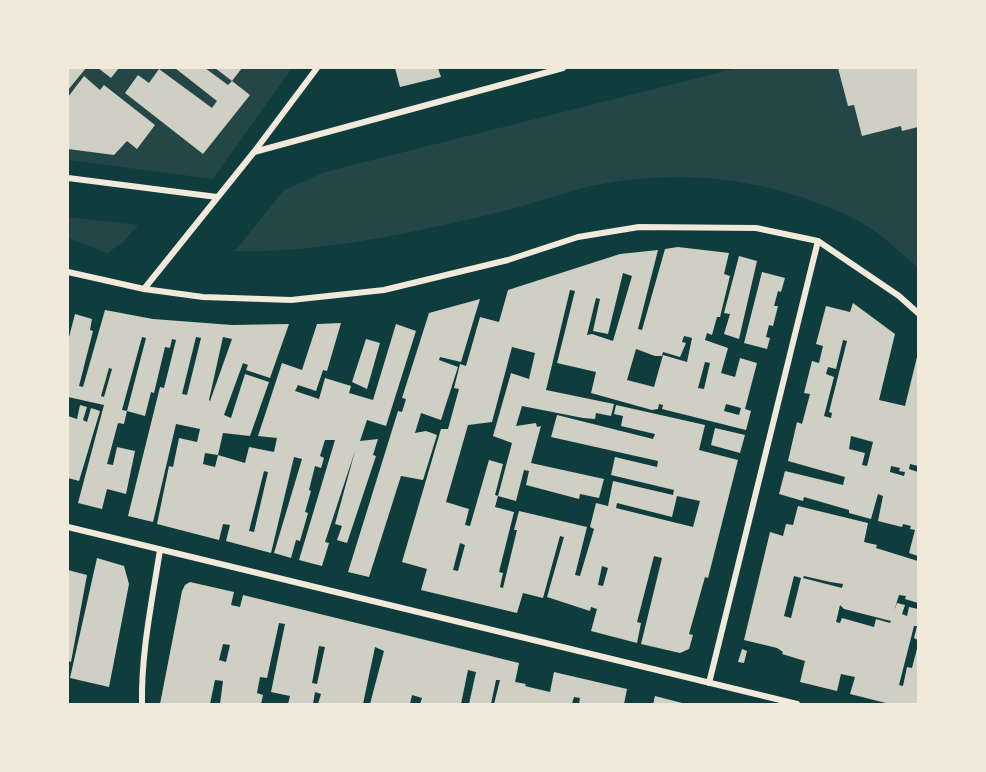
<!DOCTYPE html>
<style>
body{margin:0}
#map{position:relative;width:986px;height:772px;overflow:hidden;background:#0f3d3e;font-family:Merriweather,serif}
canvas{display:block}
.frame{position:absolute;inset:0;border:69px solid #f1e9da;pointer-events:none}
</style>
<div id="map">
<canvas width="986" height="772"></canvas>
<div class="frame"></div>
</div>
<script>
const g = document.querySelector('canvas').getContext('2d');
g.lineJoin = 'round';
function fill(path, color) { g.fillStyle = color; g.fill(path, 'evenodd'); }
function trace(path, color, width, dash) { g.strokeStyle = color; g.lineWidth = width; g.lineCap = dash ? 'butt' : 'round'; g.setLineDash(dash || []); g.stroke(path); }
const green = new Path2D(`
 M68 68H292L213 179 68 160Z
 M737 68H918V267C899 252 879 231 857 220 774 178 678 166 587 187 559 194 532 204 504 211 415 232 326 253 235 251L284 190 325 172Z
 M68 217 138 225 121 244 107 253 68 238Z`);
const building = new Path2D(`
 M68 68H86L68 90Z
 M98 68H119L111 78Z
 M175 68H205L228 85 232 81 250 95 203 154 125 93 138 75 149 83 159 69 212 108 217 101Z
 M215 68H242L232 81Z
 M395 68H438L441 77 400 87Z
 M838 68H918V127L902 131 901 126 862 136 854 105 848 106Z
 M84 76 100 90 104 85 155 125 137 149 127 141 114 155 68 149V97Z
 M678 247 729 253 724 274 730 276 720 317H717L712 335 707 333 705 340 728 348 721 373 735 377 740 358 757 363 745 409 751 411 746 430 662 409 663 405 659 404 658 409 652 410 591 393 596 372 557 363 575 291 570 290 546 390 614 404 611 416 596 413 595 419 583 418 522 406 516 426 536 423 537 427 541 426 531 463 604 479 599 498 580 494 579 499 526 485 529 471 524 470 516 501 498 496 512 443 493 436 511 373 529 379 535 353 512 347 492 422 468 425 446 502 469 509 465 525 470 526 489 460 503 464 495 495 498 496 495 507 514 512 499 572 503 573 500 587 503 588 517 530H514L519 511 587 527 575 575 580 576 594 529 590 527 596 503 608 506 613 481 673 495 674 490 611 475 615 457 657 467 658 461 551 437 557 415 653 439 655 434 621 426 623 416 614 414 616 405 705 425 699 450 738 460 708 578 705 577 689 634 693 635 689 649 680 653 641 644 662 558 654 556 637 622 641 623 637 643 591 631 597 609 591 607 590 611 547 597 564 537 560 536 543 598 523 593 517 613 421 590 427 569 402 562 441 429H448L459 389 454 388 460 364 466 366 480 317 499 322 508 290 620 254 658 250 638 329 642 330 665 249ZM623 273 632 276 613 341 592 334 587 335 596 298 600 299 593 331 608 334ZM684 336 692 338 687 362 663 355 654 387 627 380 636 349 655 356H662L663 352 680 357 686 343 682 342ZM705 362 710 363 704 389 698 388ZM726 404 741 408 739 415 724 411ZM677 496 700 501 693 527 616 508 617 503 672 517ZM460 543 465 545 458 571 453 570ZM602 566 608 568 603 586 598 585Z
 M739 256 757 261 739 339 724 334 730 314 724 313Z
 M762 272 785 278 781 292 778 291 774 306H778L773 326 769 325 766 337 770 338 767 349 744 343Z
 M480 299 461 362 440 357 439 360 458 367 441 420 421 413 415 433 426 431 437 435 423 480 401 476 369 577 348 572 398 411 402 412 406 399 402 398 429 313Z
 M853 303 895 334 879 400 905 406 918 353V466L910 464 909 469 918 472V556L909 553 915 530 910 529 911 526 903 524 902 527 878 521 883 496 878 494 871 519 849 513V510L804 497 803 501 779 494 785 471 843 485 845 477 788 461 797 422 802 424 810 394 804 393 812 361 819 363 823 346 816 344 826 306 850 312ZM843 340 847 341 829 412 832 413 831 418 824 416 834 377 826 374 828 367 836 369ZM851 436 873 442 867 466 862 465 865 453 849 449ZM891 466 900 468 899 471 905 472 904 476 890 472Z
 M105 310 153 319 232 325 289 324 270 378 246 370 248 365 243 363 224 415 231 418 245 374 269 382 250 436 223 433 218 455 245 463 249 447 274 452 277 438 258 436 282 363 302 370 317 324 341 323 327 371 323 370 316 391 298 385 295 391 319 399 325 378 351 386 349 393 373 400 396 324 416 331 386 426 367 420 360 441 378 439 373 455 376 456 347 543 337 540 342 526 335 524 355 451 325 542 329 543 322 566 299 560 335 440H325L320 456 324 458 321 468 315 466 309 490 311 491 305 512 308 513 300 541 296 540 291 558 274 553 302 459 294 457 271 553 226 541 230 525 223 524 219 540 157 524 169 466 173 467 179 438 197 442 200 429 176 424 153 522 128 516 160 387 164 388 176 340 172 339 170 348 165 347 154 393 151 392 145 416 127 411 146 338 142 337 122 410 127 411 124 424 118 423 107 464 113 465 117 447 135 451 126 494 107 489 102 509 78 503 104 405 68 397V341L75 314 92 319 90 330 93 331 79 386 83 387ZM196 337 201 338 187 395 182 394ZM223 337 232 339 210 401 209 400ZM109 368 112 369 104 397 101 396ZM205 453 218 455 215 467 203 464ZM264 471 268 472 254 532 249 531Z
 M366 339 380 343 367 389 352 382Z
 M80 405 87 407 83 420 87 422 91 408 100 411 79 481 68 478V416L77 419Z
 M715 428 745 435 740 453 711 445Z
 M798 506 868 523 864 542 877 545 876 548 918 561V603L905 599 906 596 899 595 894 611 897 603 905 605 902 614 907 616 909 607 918 609V640L914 638 917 626H914L899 685 903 686 907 667 912 668 918 645V704H890L850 694 855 677 841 674 837 691 800 682 805 661 782 654 783 652 777 648 744 640 770 532 783 536 786 524 793 525ZM794 576 801 578 791 618 784 616ZM804 576 830 582 843 584 842 588 803 578ZM840 605 844 609 891 621 890 623 876 619 874 627 842 618 840 623 836 622Z
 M97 558 124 566 129 584 109 687 70 678Z
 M68 570 87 575 71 662 68 661Z
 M190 582 234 592 231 605 240 607 243 595 519 663 515 682 526 684 525 686 550 692 554 672 627 689 624 704H579L580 698 574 697 572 704H494L500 680H496L491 704H469L476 672 468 670 461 704H420L422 698 412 695 410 704H370L384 651 375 647 363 704H318L321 694 315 692 313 704H288L290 696 271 692 285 624 279 623 267 678 260 677 257 693 263 695 261 704H220L223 681 215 680 210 704H160L182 591 185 585ZM223 644 230 645 226 662 219 660ZM319 646 325 647 317 684 312 683Z
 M742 649 747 651 744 663 738 662Z
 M655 696 686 704H653Z`);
const minor = new Path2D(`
 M254 152 563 68
 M68 178 217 197
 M68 272 144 289 203 297 291 300 384 290 508 260 578 237 639 227 756 228 818 241 899 296 918 313
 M144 289 254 152 317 68
 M68 527 797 704
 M709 683 818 241
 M142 704C141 653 152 601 160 550`);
fill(green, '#244646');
fill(building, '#cfcfc3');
trace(minor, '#f1e9da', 6);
</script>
